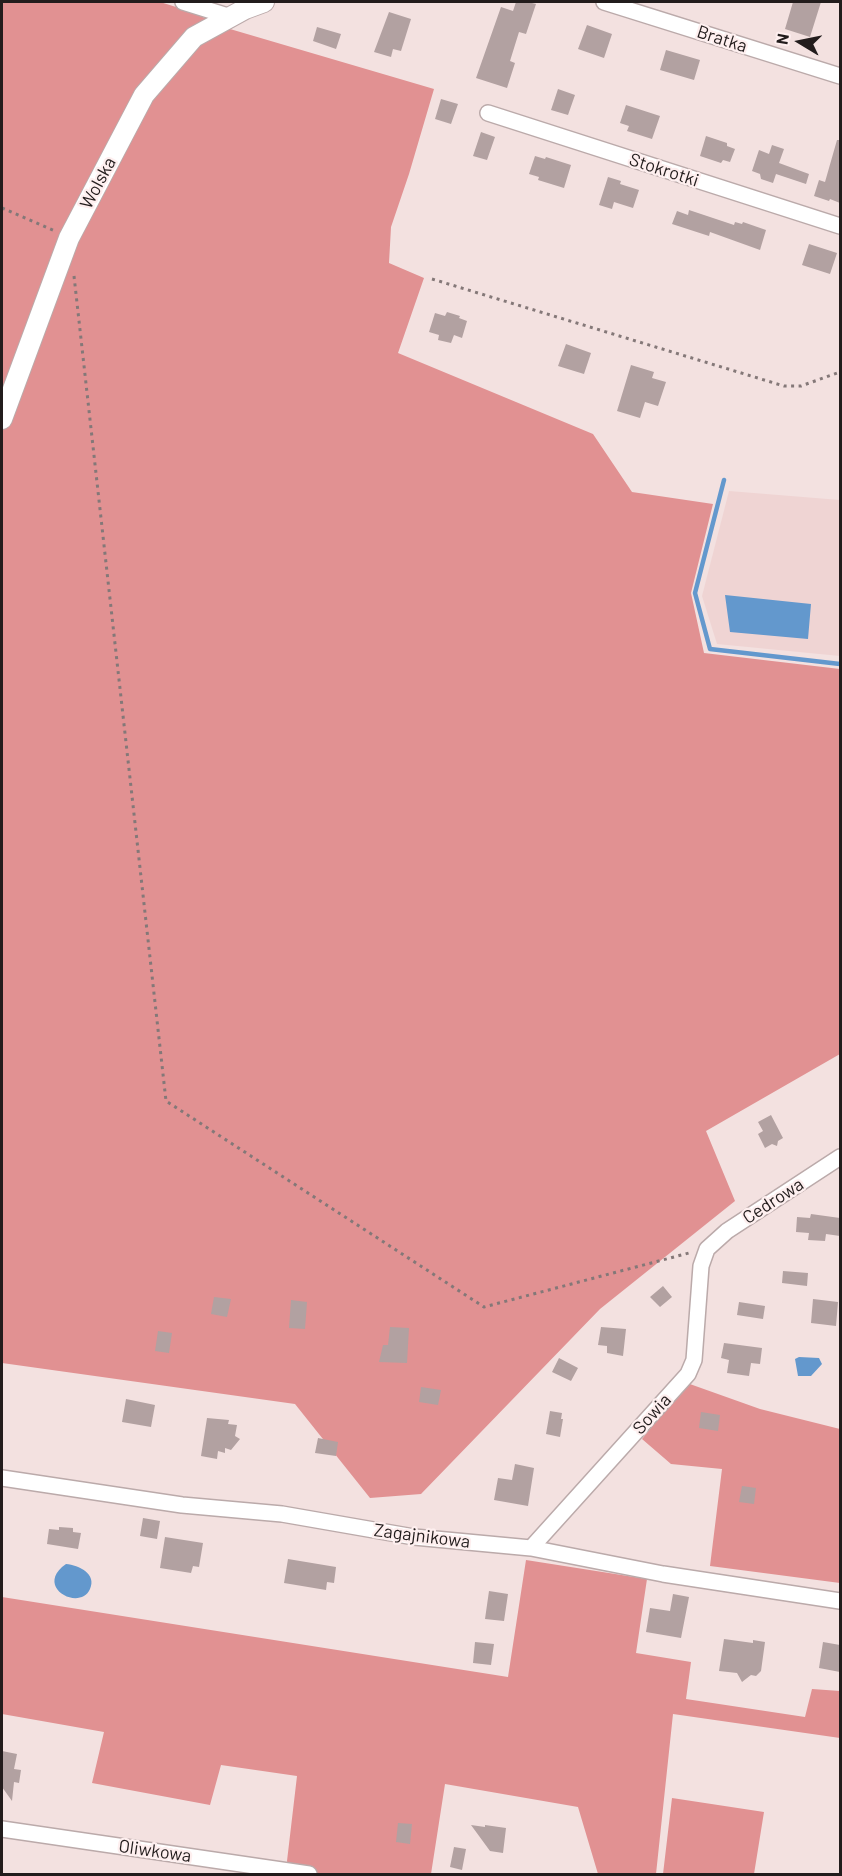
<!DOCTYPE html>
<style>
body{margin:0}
#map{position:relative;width:842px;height:1876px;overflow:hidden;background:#f3e1e0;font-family:Barlow,sans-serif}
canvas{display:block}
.frame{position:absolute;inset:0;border:3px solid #221c1c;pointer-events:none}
.north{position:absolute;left:770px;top:12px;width:60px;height:60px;-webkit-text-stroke:4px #feefef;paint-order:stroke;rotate:280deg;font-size:16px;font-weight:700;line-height:24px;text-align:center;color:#221c1c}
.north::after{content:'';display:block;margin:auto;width:21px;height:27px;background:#221c1c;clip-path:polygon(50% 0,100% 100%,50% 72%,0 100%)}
</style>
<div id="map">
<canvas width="842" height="1876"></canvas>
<div class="frame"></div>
<div class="north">N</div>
</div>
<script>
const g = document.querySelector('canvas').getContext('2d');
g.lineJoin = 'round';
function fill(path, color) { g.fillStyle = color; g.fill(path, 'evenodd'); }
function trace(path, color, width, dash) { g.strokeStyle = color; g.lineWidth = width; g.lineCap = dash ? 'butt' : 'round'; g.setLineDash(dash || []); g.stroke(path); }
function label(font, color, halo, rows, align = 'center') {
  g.font = font + ' Barlow,sans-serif'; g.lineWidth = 4.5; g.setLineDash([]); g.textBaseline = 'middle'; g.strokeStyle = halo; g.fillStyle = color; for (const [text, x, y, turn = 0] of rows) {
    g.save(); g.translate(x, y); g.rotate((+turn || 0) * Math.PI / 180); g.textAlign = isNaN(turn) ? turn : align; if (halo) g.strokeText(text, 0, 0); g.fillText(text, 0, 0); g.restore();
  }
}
const built = new Path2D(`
 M729 491 840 500V656L717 644 702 596Z`);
const forest = new Path2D(`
 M2 2H160L189 11 230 29 434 89 409 174 391 227 389 263 424 278 398 353 593 434 632 492 713 504 691 593 704 653 840 669V1054L706 1131 735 1201 600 1309 421 1494 370 1498 295 1404 2 1363Z
 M687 1383 760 1409 840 1429V1583L710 1566 722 1469 671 1464 642 1439Z
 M526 1560 647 1579 636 1653 691 1662 686 1699 805 1717 812 1689 840 1691V1738L673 1714 656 1874H598L578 1807 445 1784 431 1874H290L287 1861 297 1776 221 1765 210 1805 92 1783 104 1732 2 1714V1597L508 1677Z
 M672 1798 764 1812 754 1874H663Z`);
const water = new Path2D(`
 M725 595 811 604 808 639 730 632Z
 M799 1357 819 1358 822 1364 811 1376H798L795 1359Z
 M66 1564C79 1565 97 1574 90 1589 80 1612 33 1587 66 1564Z`);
const stream = new Path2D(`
 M724 480 695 593 710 649 840 664`);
const building = new Path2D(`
 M516 2H528L536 4 526 34 519 32 510 61 515 63 507 88 476 78 501 7 513 11Z
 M793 2H821L810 37 785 29Z
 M389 12 411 19 401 51 393 49 391 57 374 52Z
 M587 25 612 34 604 58 578 49Z
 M317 27 341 34 336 49 313 41Z
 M666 50 700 60 694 80 660 70Z
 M558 89 575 95 568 115 551 110Z
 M441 99 458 104 451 124 435 119Z
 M626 105 660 116 652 139 627 131 629 126 620 123Z
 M481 132 495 137 487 160 473 156Z
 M706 136 727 143V146L735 149 730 162 723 160 721 163 700 156Z
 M837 140H840V203L830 199 829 201 814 196 819 180 825 182Z
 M772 145 784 149 779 163 809 174 806 184 776 174 773 183 761 179 760 174 752 171 759 150 769 154Z
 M535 156 545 159 546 157 571 165 564 188 538 180 539 177 529 174Z
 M608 177 621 181 620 184 639 190 633 208 614 202 612 209 599 205Z
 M689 210 734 225 735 222 742 224 743 222 766 230 760 250 710 232 709 236 672 224 677 211 688 215Z
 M809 244 837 253 830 274 802 265Z
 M447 312 460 316 459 318 467 321 462 338 454 335 451 343 438 340 439 335 429 332 435 313 445 316Z
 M566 344 591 353 584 374 558 366Z
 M631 365 654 372 652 378 666 382 658 406 645 402 640 418 617 411Z
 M771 1115 783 1138 778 1141 777 1146 772 1144 765 1148 758 1134 763 1131 758 1122Z
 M811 1214 840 1218V1236L826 1234 825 1241 808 1240 809 1233 796 1232 797 1217 810 1218Z
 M783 1271 808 1273 807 1286 782 1283Z
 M663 1286 672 1297 660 1307 650 1297Z
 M214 1297 231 1299 227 1317 211 1314Z
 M813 1299 838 1302 836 1326 811 1323Z
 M291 1300 307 1302 305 1329 289 1328Z
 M739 1302 765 1306 763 1319 737 1315Z
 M390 1327 409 1328 407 1363 379 1362 383 1345H388Z
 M601 1327 626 1329 623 1356 607 1353V1346L598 1345Z
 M158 1331 172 1333 169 1353 155 1351Z
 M724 1343 762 1348 760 1364 751 1363 749 1376 727 1373 729 1360 721 1358Z
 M559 1358 578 1368 571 1381 552 1372Z
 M421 1387 441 1390 438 1405 419 1402Z
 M126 1399 155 1405 151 1427 122 1422Z
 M550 1411 562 1413 561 1419H563L560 1437 546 1434Z
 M701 1412 720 1415 718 1431 699 1428Z
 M207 1418 229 1420 228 1424 237 1425 235 1436 240 1439 231 1450 225 1448V1453L218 1451 217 1459 201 1456Z
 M318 1438 338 1442 336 1456 315 1453Z
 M515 1464 534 1468 528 1506 494 1500 498 1478 512 1480Z
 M742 1486 756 1488 754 1504 739 1502Z
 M143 1518 160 1521 157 1539 140 1536Z
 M59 1527 73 1528V1532L81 1533 78 1549 47 1544 49 1529 59 1530Z
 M165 1537 203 1543 199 1567 193 1566 191 1573 160 1568Z
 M288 1559 336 1567 334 1583 327 1582 326 1590 284 1583Z
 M489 1591 508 1594 504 1621 485 1619Z
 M673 1594 689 1597 681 1638 646 1632 650 1608 670 1611Z
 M724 1639 753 1643V1640L765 1642 761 1671 756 1676 751 1675 742 1682 737 1673 719 1671Z
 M475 1642 494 1644 491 1665 473 1663Z
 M823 1642 840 1645V1672L819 1668Z
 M2 1751 17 1754 14 1769 21 1770 19 1783 14 1782 12 1801 2 1787Z
 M398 1823 412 1824 410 1844 396 1842Z
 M471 1825 485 1827V1825L506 1828 503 1853 490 1851Z
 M454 1847 466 1849 462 1870 450 1867Z`);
const path = new Path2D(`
 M2 208 55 231
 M74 276 166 1101 484 1307 689 1253
 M432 279 784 386H801L840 372`);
const minor = new Path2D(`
 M183 2 231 17
 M604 2 840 76
 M488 113 840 226
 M2 1478 182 1505 282 1514 414 1537 531 1548 663 1574 840 1601
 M531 1548 688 1374 694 1360 701 1266 707 1249 727 1231 840 1157
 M2 1829 309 1874`);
const tertiary = new Path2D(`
 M2 419 69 238 144 95 194 37 245 9 264 2`);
const streetNames = [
 ["Bratka",722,39,18],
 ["Stokrotki",664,170,18],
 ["Wolska",98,183,-62],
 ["Cedrowa",773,1201,-33],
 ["Sowia",652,1414,-48],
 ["Zagajnikowa",422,1536,7],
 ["Oliwkowa",155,1851,8]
];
fill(built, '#efd4d3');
fill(forest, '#e19192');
fill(water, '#6398cd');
trace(stream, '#6398cd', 4.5);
fill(building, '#b2a1a1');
trace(minor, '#baa', 18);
trace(tertiary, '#baa', 22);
trace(path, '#847878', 3, [3, 4.5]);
trace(minor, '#fff', 15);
trace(tertiary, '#fff', 20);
label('18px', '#221c1c', '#feefef', streetNames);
</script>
